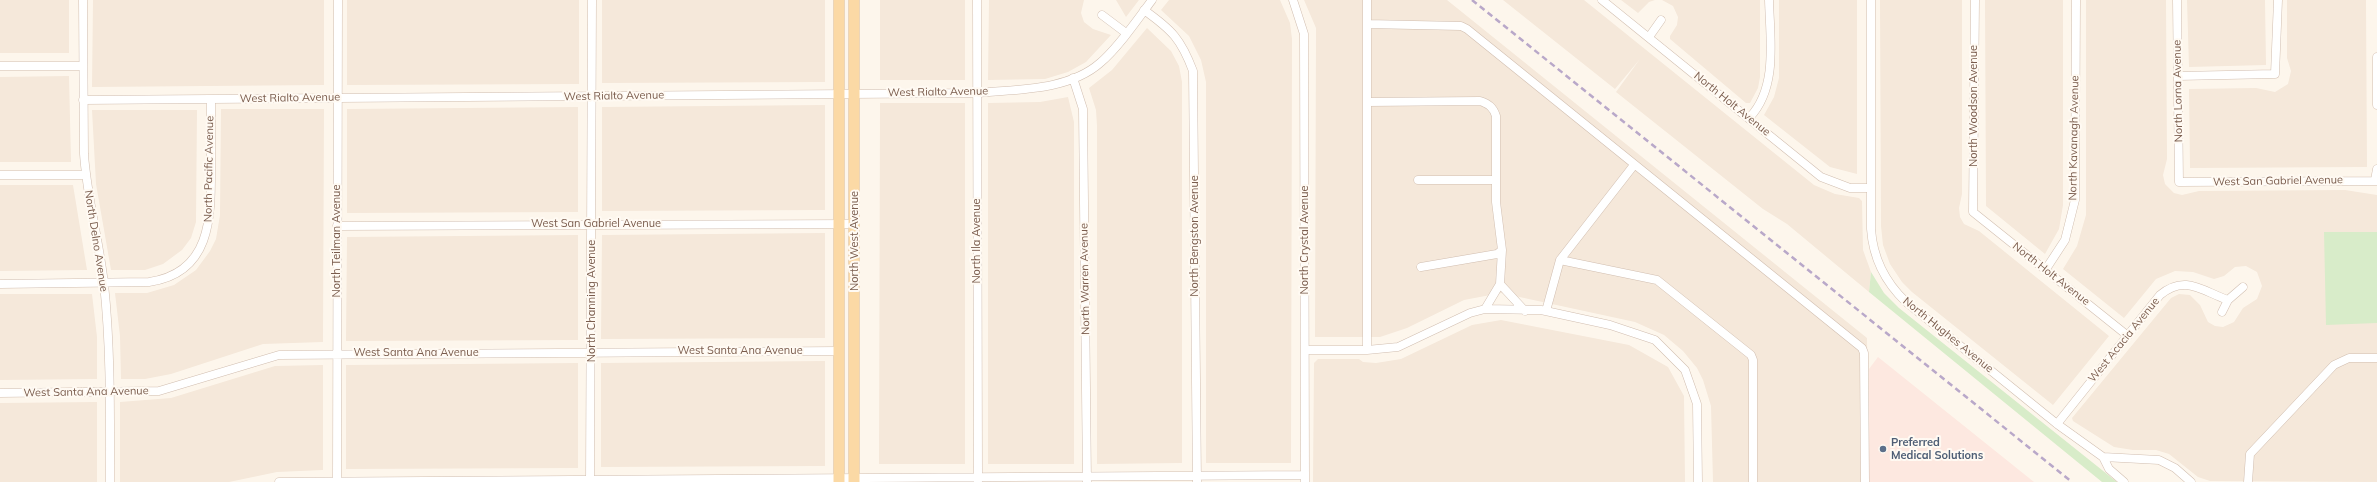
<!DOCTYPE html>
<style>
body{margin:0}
canvas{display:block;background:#fdf6ec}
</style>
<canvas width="2377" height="482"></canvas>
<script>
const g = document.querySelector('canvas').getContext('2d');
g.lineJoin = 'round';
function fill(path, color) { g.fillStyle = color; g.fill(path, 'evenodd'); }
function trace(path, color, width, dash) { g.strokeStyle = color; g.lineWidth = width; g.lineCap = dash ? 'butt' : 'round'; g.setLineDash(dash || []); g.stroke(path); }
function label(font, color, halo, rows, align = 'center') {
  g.font = font + ' Mulish,sans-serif'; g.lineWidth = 4; g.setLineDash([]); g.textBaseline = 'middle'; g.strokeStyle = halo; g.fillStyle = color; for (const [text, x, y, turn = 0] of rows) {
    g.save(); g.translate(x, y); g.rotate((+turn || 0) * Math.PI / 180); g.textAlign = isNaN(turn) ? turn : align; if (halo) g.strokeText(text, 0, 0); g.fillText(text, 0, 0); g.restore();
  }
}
const residential = new Path2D(`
 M0 0H69V53H0Z
 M93 0H324V85L92 87Z
 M347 0H579V84L347 85Z
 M602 0H825V82L602 83Z
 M880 0H965V80H880Z
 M989 0H1084L1081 13 1084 22 1093 29 1111 35 1086 62 1068 72 1045 79 988 80Z
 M1116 0H1139L1126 17Z
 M1169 0H1280L1290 23 1292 39 1291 463H1206V82L1201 60 1189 36 1161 10Z
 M1304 0H1447L1867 338 1869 482H1713L1711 406 1703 380 1697 368 1683 351 1664 335 1635 322 1501 293 1464 300 1407 328 1380 337H1315L1316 28Z
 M1503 0H1584L1814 185 1835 194 1859 198 1862 201 1863 250 1871 272 1869 292 1787 224 1763 209 1616 92 1640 59 1615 89Z
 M1621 0H1655L1649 2 1638 13Z
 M1662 0H1760V77L1758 88 1750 103H1746L1670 39V36L1677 25 1678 17 1673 6Z
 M1779 0H1857V174L1830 167 1764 115 1774 97 1779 78Z
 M1880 0H1962V194L1959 208 1960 217 1964 224 1979 231 2109 336 2053 405 1912 292 1902 282 1890 264 1883 245 1881 226Z
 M1985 0H2063V205L2059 229 2045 254 1986 206Z
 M2086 0H2166L2167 159 2163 175 2165 184 2174 193 2182 195 2199 191 2345 190 2377 195V482L2210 481 2198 477 2169 454 2156 450H2133L2114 447 2073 421 2072 418 2171 298 2179 294 2190 295 2200 305 2208 322 2215 326 2223 327 2234 322 2243 308 2257 299 2262 286 2257 272 2246 266 2235 267 2224 276 2214 279 2193 272 2175 271 2156 279 2124 318 2063 269 2077 246 2086 215Z
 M2187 0H2265L2266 65 2189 67Z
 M2287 0H2366L2367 167 2190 168 2189 89 2256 88 2275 92 2288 84 2291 71 2287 58Z
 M1147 28 1171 51 1179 66 1182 82V463L1097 464V126L1096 110 1089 88 1112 70Z
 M69 76 71 162H0V77Z
 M1068 97 1074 122V464H988V103L1040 102Z
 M880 103H965V464H879Z
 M825 105V210L602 211V107Z
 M578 107V212L347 213V109Z
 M221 109H324L323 342 263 344 171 374 145 379H121L120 336 115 293H147L174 285 196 270 210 251 216 239 220 215Z
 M92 110H197L196 222 191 238 182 250 163 264 145 270H111L96 184Z
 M73 185 87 270 0 271V185Z
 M825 233V338L601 339 602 235Z
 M578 235V340L346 341 347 237Z
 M0 294H92L97 337V379L0 380Z
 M1501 320 1629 345 1668 367 1684 396 1685 482H1313L1314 363 1318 359H1359L1363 362 1376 363 1401 359 1472 325Z
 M825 361V466L601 467V363Z
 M578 363V468L346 469V365Z
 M323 365V470L277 472 229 482H120V402L171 398 275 366Z
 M97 402V482H0V403Z`);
const commercial = new Path2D(`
 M1878 357 2034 482H1869V369Z`);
const green = new Path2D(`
 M2324 232H2377V323L2326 325Z
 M1871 272 1884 293 1899 308 2117 482H2102L1869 292Z`);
const minor = new Path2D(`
 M83 0 84 154C87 198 99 240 104 284 111 349 110 416 110 482
 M977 0 978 481
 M1293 0 1304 34 1305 482
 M1602 0 1821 177 1850 188H1870
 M1871 0V229C1873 258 1885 282 1906 302L2057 424 2103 457 2109 469 2124 482
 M1975 0 1973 212 2128 336
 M2177 0 2179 182 2377 181
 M1144 10C1172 30 1181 39 1193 71L1197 482
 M1102 15 1126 33
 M1367 24 1461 26 1467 29 1862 348 1864 353 1865 482
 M1649 37 1661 20
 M2377 57V105
 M0 66H83
 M2178 76 2275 74 2278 0
 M1073 78 1083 109 1087 482
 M83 100 977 93C1016 89 1068 91 1100 63 1118 48 1138 19 1152 0
 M1367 102 1480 101C1489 104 1493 107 1496 116V202L1502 250 1497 254 1421 267
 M1750 117C1778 87 1770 39 1769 0
 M0 175H85
 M1418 180H1496
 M2375 180 2377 169
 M337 226 855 224
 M1560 260 1657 280 1751 355 1753 360V482
 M2046 269 2065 240 2075 200 2076 0
 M0 284 149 282C211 273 211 218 211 170 211 146 211 123 211 99
 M1500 284 1502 250
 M1485 309 1500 284 1525 311
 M1546 311 1560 260 1634 165
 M2222 312 2228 300 2243 287
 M1305 350H1367L1398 347 1470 313 1485 309 1541 310 1610 325 1655 340 1685 370 1697 404 1698 482
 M1367 350V0
 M0 393 159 391 279 355 839 351
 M2057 424 2160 295C2185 274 2202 291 2228 300
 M2103 457 2159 460 2175 468 2191 482
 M279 482 1305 475
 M337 482 338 0
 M590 482 592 0
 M2248 482 2250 454 2334 365 2349 358H2377`);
const major = new Path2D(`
 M839 482V0
 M854 482V0`);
const rail = new Path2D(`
 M1472 0 2072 482`);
const markers = [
 [1883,449,4,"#5c6f8a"]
];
const streetNames = [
 ["North Lorna Avenue",2178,91,-91],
 ["West Rialto Avenue",938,92,-1],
 ["West Rialto Avenue",614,96,-1],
 ["West Rialto Avenue",290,98,-1],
 ["North Holt Avenue",1732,104,39],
 ["North Woodson Avenue",1974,106,-90],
 ["North Kavanagh Avenue",2074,138,-89],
 ["North Pacific Avenue",209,169,-89],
 ["West San Gabriel Avenue",2278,181,-1],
 ["West San Gabriel Avenue",596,224],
 ["North Bengston Avenue",1195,236,-90],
 ["North Crystal Avenue",1305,240,-90],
 ["North Delno Avenue",96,241,81],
 ["North Teilman Avenue",337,241,-90],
 ["North West Avenue",855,241,-90],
 ["North Ila Avenue",977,241,-90],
 ["North Holt Avenue",2051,274,38],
 ["North Warren Avenue",1085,279,-91],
 ["North Channing Avenue",592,301,-90],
 ["North Hughes Avenue",1948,335,39],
 ["West Acacia Avenue",2124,340,-51],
 ["West Santa Ana Avenue",740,351],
 ["West Santa Ana Avenue",416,353],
 ["West Santa Ana Avenue",86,392,-1]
];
const serviceNames = [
 ["Preferred",1891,443],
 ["Medical Solutions",1891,456]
];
fill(residential, '#f5e8da');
fill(commercial, '#fde8e0');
fill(green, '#d8ecc9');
trace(minor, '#d1beb0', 9);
trace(major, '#dad1cd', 12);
trace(minor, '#fff', 8);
trace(major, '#fbd9a5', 11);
trace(rail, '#b9a8c9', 2.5, [6, 4]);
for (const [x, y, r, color] of markers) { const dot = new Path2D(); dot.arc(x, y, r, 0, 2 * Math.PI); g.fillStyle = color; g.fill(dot); trace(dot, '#fffaf3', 1.5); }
label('11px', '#7a5c4d', '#fffaf3', streetNames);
label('bold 11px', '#4e5e75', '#fffaf3', serviceNames, 'left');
</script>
